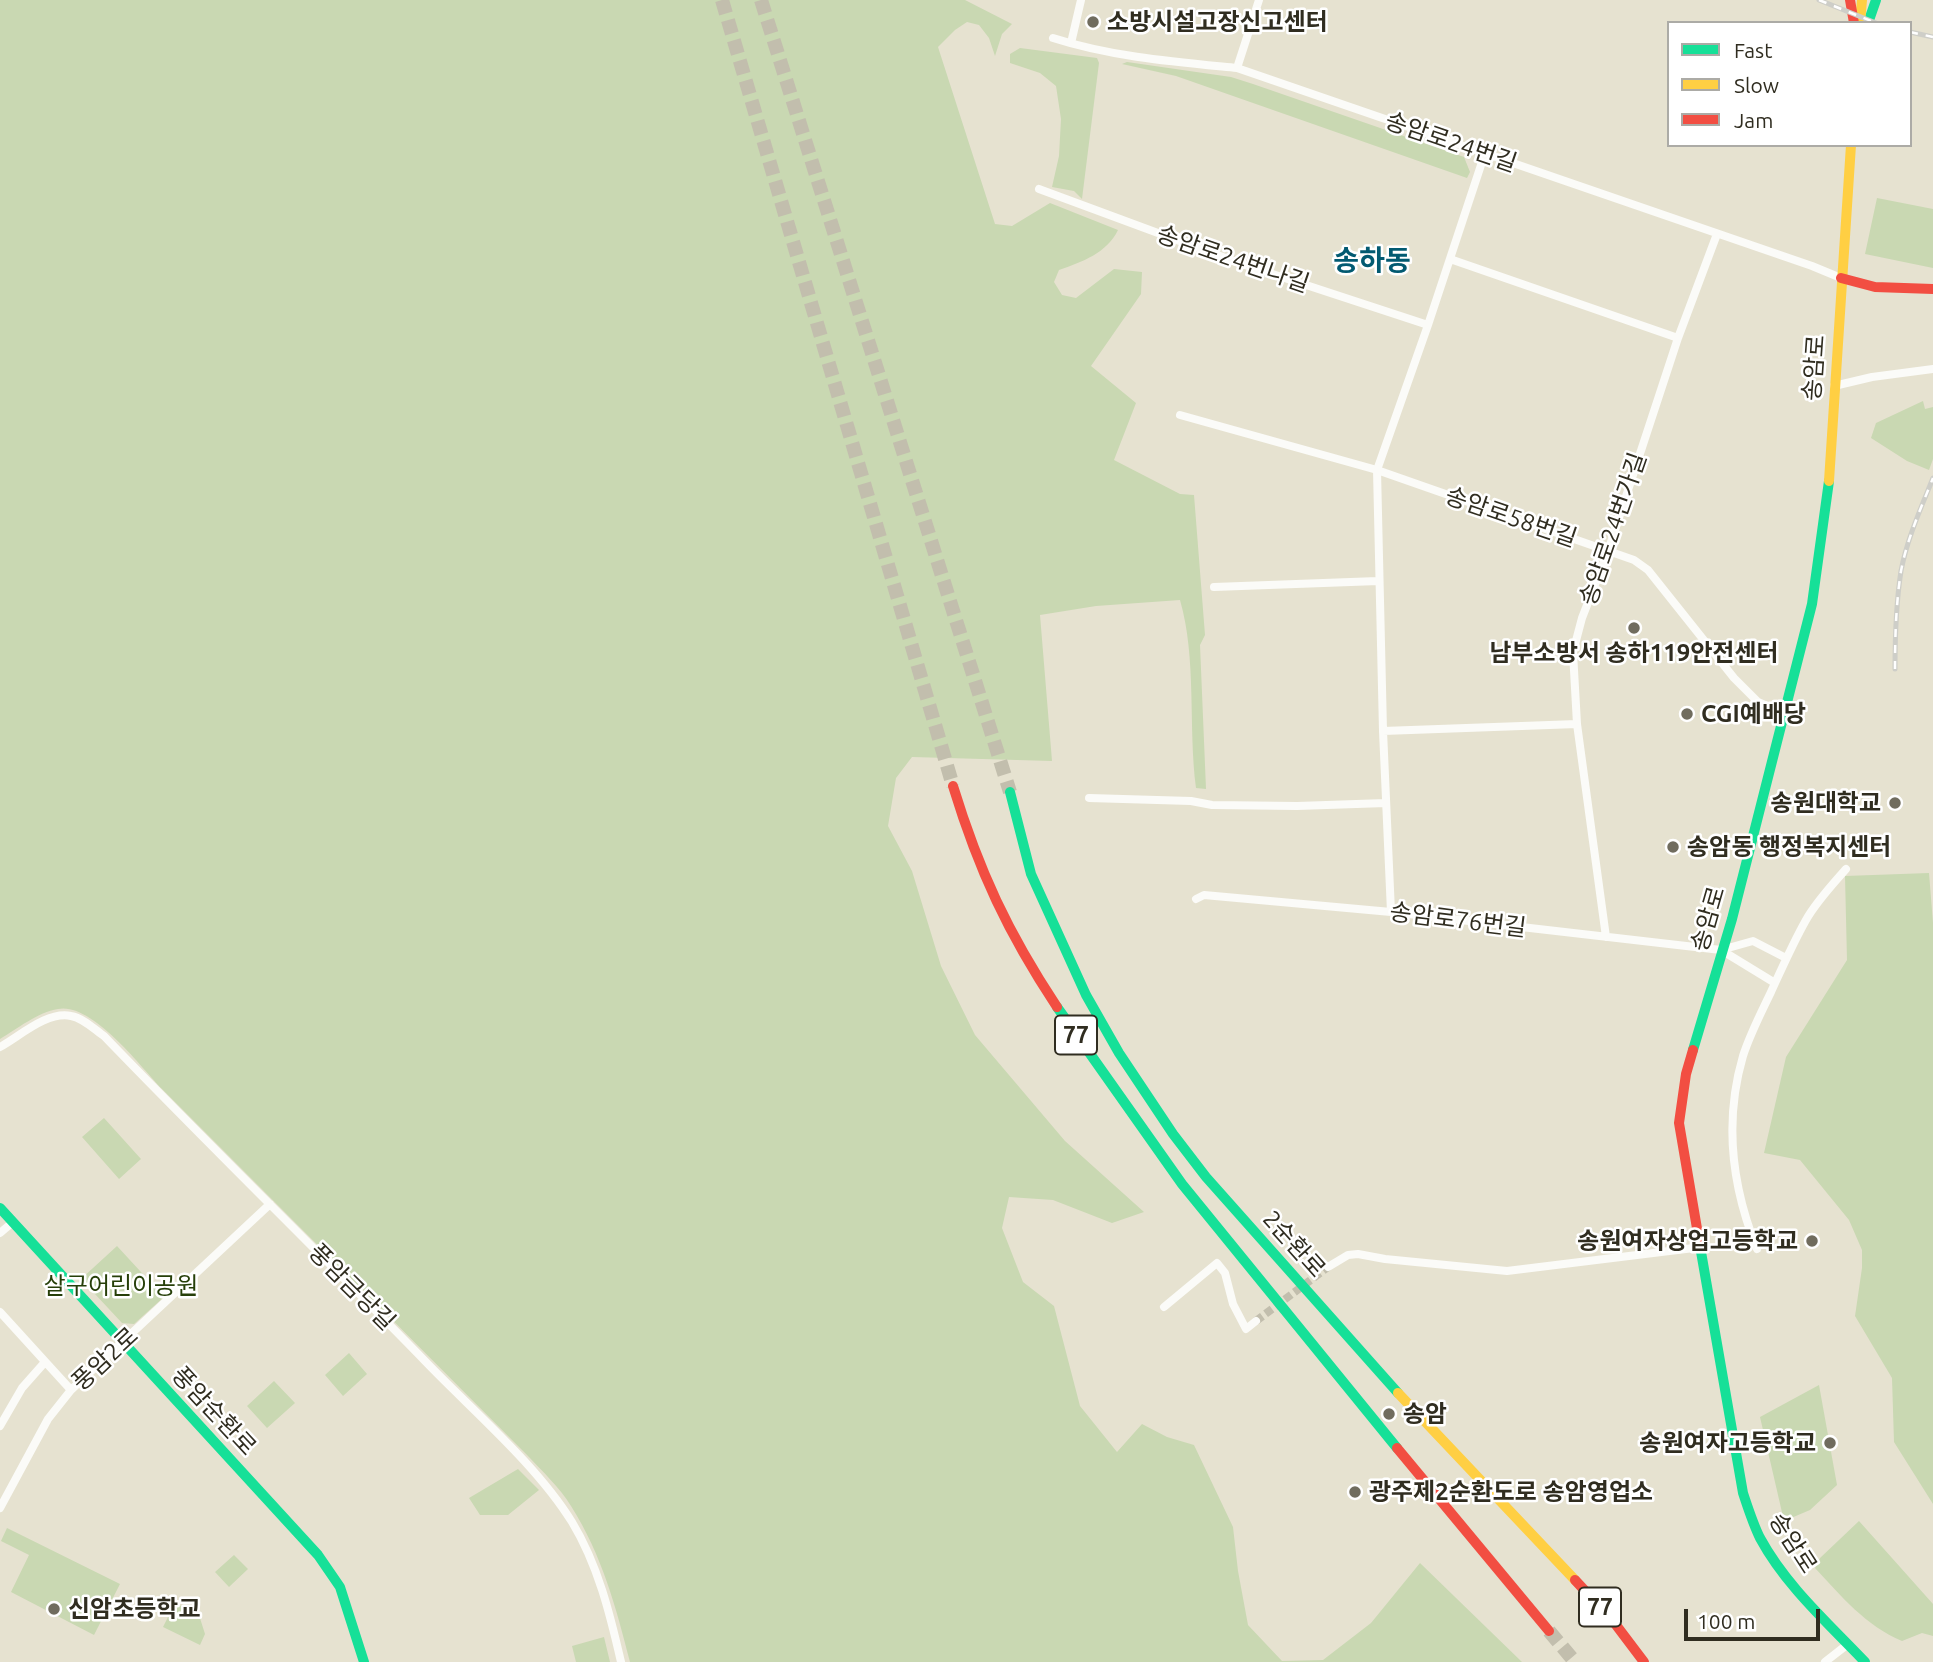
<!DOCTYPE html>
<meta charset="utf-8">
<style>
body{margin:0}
#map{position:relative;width:1933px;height:1662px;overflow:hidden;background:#e6e2d0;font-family:Ubuntu,sans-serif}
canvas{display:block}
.legend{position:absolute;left:1667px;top:21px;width:245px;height:126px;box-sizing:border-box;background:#fff;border:2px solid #acaba6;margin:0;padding:9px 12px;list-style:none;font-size:21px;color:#302d20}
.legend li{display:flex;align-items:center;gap:14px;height:35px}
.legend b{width:35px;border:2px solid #acaba6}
.scale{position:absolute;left:1684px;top:1609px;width:136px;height:32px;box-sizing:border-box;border:4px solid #302d20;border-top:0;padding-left:9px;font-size:21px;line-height:24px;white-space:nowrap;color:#302d20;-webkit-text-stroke:5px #fff;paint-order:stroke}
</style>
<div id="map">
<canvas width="1933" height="1662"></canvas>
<ul class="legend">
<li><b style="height:9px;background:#16e098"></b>Fast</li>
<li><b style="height:9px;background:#ffcf43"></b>Slow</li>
<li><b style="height:9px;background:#f24e42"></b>Jam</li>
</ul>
<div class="scale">100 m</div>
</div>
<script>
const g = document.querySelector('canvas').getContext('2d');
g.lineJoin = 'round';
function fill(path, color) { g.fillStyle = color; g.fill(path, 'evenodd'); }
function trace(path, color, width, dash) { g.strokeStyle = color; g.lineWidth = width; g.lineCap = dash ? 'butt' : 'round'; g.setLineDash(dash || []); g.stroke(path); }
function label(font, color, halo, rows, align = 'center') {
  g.font = font + ' Ubuntu,"Noto Sans KR",sans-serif'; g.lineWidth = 5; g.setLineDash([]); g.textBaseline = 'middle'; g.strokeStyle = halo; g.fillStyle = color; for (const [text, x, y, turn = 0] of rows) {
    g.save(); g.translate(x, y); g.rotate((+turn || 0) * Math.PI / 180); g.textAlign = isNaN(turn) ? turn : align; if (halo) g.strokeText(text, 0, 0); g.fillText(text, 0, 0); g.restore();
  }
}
const green = new Path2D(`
 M0 0H965L1012 24 1002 34 995 56 989 38 979 25 967 22 955 30 938 47 995 224 1012 226 1050 203 1118 230C1107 253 1082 262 1059 270L1054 282 1062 295 1076 298 1114 269 1142 272 1141 294 1091 366 1136 403 1114 460 1180 494 1194 495 1205 635 1200 645 1206 789 1196 788C1188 727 1197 659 1180 600L1096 606 1040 615 1052 761 912 757 896 778 888 826 912 871 941 966 975 1035 1065 1141 1144 1212 1112 1223 1053 1200 1009 1197 1002 1228 1023 1282 1054 1306 1080 1406 1117 1452 1142 1424 1167 1437 1194 1445 1233 1527 1238 1571 1248 1625 1282 1661 1323 1660 1371 1623 1420 1563 1522 1662H630C616 1607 602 1555 571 1506 560 1488 543 1472 529 1457L162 1089C141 1067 92 1002 58 1009 38 1012 17 1029 0 1039Z
 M1020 48 1097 58 1099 63 1082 199 1074 191 1052 187 1059 156 1061 119 1056 86 1040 73 1010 63V54Z
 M1127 62 1231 77 1253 84 1464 157 1470 172 1467 178 1176 76 1122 64Z
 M1877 198 1933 209V268L1865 254Z
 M1923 401 1925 409 1933 407V459L1929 470 1907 461 1871 438 1876 423Z
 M1929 873 1933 923V1504L1894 1442 1892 1378 1855 1316 1862 1268V1250L1849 1220 1800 1160 1764 1153 1786 1057 1847 960 1845 876Z
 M104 1118 141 1159 119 1179 82 1137Z
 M117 1246 164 1297 134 1324 122 1323 81 1279Z
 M349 1353 367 1374 343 1396 325 1375Z
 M274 1381 295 1403 267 1428 247 1406Z
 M1819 1385 1837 1485 1810 1510 1784 1521 1760 1417Z
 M518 1469 539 1490 508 1515H480L469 1498Z
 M1859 1521 1933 1604V1636L1922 1633 1902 1641C1866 1626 1841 1596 1815 1568L1820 1558Z
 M7 1528 120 1584 94 1635 11 1592 29 1555 1 1541Z
 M234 1555 248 1569 229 1587 215 1572Z
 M175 1603 199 1615 205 1634 200 1645 163 1627Z
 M604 1637 610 1662H576L572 1646Z`);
const streetTunnel = new Path2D(`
 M1256 1321 1328 1267`);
const highwayTunnel = new Path2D(`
 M722 0 953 786
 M761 0 1010 792
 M1549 1631 1575 1662`);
const street = new Path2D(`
 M1053 38C1112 57 1176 62 1237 68L1812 266 1841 278
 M1071 43 1081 0
 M1237 68 1259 0
 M1039 189 1239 263 1428 325
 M1450 259 1678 338
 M1834 386 1872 377 1933 369
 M1180 415 1377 470 1634 560 1648 570 1734 678 1758 702 1783 713
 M1214 587 1378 581
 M1383 731 1577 724
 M1089 798 1191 801 1212 805 1297 806 1386 803
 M1196 899 1204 895 1391 912 1721 950 1753 941 1786 958
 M1391 912 1383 731 1377 470 1428 325 1485 153
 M1606 937 1577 724 1573 652 1582 618 1608 551 1678 338 1717 234
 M1721 950 1775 983
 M0 1047C20 1036 47 1011 71 1016 83 1018 94 1029 104 1036 210 1146 319 1252 425 1361 473 1411 536 1464 572 1522 598 1565 610 1614 621 1662
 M0 1233 13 1222
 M1757 1249C1732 1187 1724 1121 1743 1056 1750 1034 1761 1013 1771 992 1782 968 1793 943 1806 920 1816 902 1832 885 1846 869
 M1328 1267 1348 1255 1358 1254 1385 1259 1507 1271 1702 1247
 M1164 1307 1217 1263 1225 1273 1233 1304 1246 1329 1256 1321
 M0 1312 71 1390
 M0 1426 22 1388 45 1362
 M0 1508 48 1419 71 1390 270 1204
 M1825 1662 1848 1644`);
const fast = new Path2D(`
 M1868 23 1876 0
 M1010 792 1031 874 1086 995 1119 1053 1173 1134 1206 1177 1398 1393
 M1057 1007 1182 1184 1397 1448
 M1693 1050 1732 919 1812 604 1829 481
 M0 1208 318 1555 340 1587 364 1662
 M1700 1246 1743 1493C1748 1508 1753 1524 1760 1538 1786 1586 1828 1623 1865 1662`);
const slow = new Path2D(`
 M1860 23 1862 0
 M1829 481 1851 145
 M1398 1393 1575 1580`);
const jam = new Path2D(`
 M1850 0 1854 23
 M1841 278 1875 287 1933 289
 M953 786C979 871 1008 933 1057 1007
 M1693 1050 1686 1074 1679 1123 1700 1246
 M1397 1448 1549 1631
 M1575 1580 1613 1621 1644 1662`);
const rail = new Path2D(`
 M1819 0 1876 23
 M1910 32 1933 37
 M1895 669C1895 636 1896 603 1901 571 1907 539 1921 508 1933 478`);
const markers = [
 [1093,22,7,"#706c5e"],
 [1634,628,7,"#706c5e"],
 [1687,714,7,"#706c5e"],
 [1895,803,7,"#706c5e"],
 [1673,847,7,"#706c5e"],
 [1812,1241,7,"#706c5e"],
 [1389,1414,7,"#706c5e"],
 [1830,1443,7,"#706c5e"],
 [1355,1492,7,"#706c5e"],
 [54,1609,7,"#706c5e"]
];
const shields = [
 [1076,1035,42],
 [1600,1607,42]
];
const shieldNames = [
 ["77",1076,1035],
 ["77",1600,1607]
];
const poiNames = [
 ["소방시설고장신고센터",1107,22],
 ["남부소방서 송하119안전센터",1634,653,"center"],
 ["CGI예배당",1701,714],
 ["송원대학교",1881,803,"right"],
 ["송암동 행정복지센터",1687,847],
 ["송원여자상업고등학교",1798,1241,"right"],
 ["송암",1403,1414],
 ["송원여자고등학교",1816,1443,"right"],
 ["광주제2순환도로 송암영업소",1369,1492],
 ["신암초등학교",68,1609]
];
const streetNames = [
 ["송암로24번길",1451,142,19],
 ["송암로24번나길",1233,259,19],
 ["송암로",1814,368,-86],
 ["송암로58번길",1511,517,19],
 ["송암로24번가길",1613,529,-71],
 ["송암로",1708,919,-74],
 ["송암로76번길",1458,920,7],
 ["2순환로",1294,1244,48],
 ["풍암금당길",352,1287,45],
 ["풍암2로",105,1359,-43],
 ["풍암순환로",214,1411,47],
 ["송암로",1793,1543,57]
];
const parkNames = [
 ["살구어린이공원",121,1286]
];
const quarterNames = [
 ["송하동",1372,261]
];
fill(green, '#c9d8b2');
trace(streetTunnel, '#c2bead', 8, [8, 4]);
trace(highwayTunnel, '#c2bead', 14, [14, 7]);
trace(street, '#fbfbf8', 8);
trace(fast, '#16e098', 10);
trace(slow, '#ffcf43', 10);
trace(jam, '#f24e42', 10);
trace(rail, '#cecec8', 5);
trace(rail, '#fff', 2.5, [8]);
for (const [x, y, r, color] of markers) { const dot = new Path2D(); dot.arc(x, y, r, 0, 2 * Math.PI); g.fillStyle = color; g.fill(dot); trace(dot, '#fff', 2.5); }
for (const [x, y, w] of shields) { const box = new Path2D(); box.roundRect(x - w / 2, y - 19.5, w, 39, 5); g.fillStyle = '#fff'; g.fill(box); trace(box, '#302d20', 2); }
label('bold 23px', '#302d20', null, shieldNames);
label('bold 24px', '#302d20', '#fff', poiNames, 'left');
label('24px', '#302d20', '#fff', streetNames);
label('24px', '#263f09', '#fff', parkNames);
label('bold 28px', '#025a71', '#fff', quarterNames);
</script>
